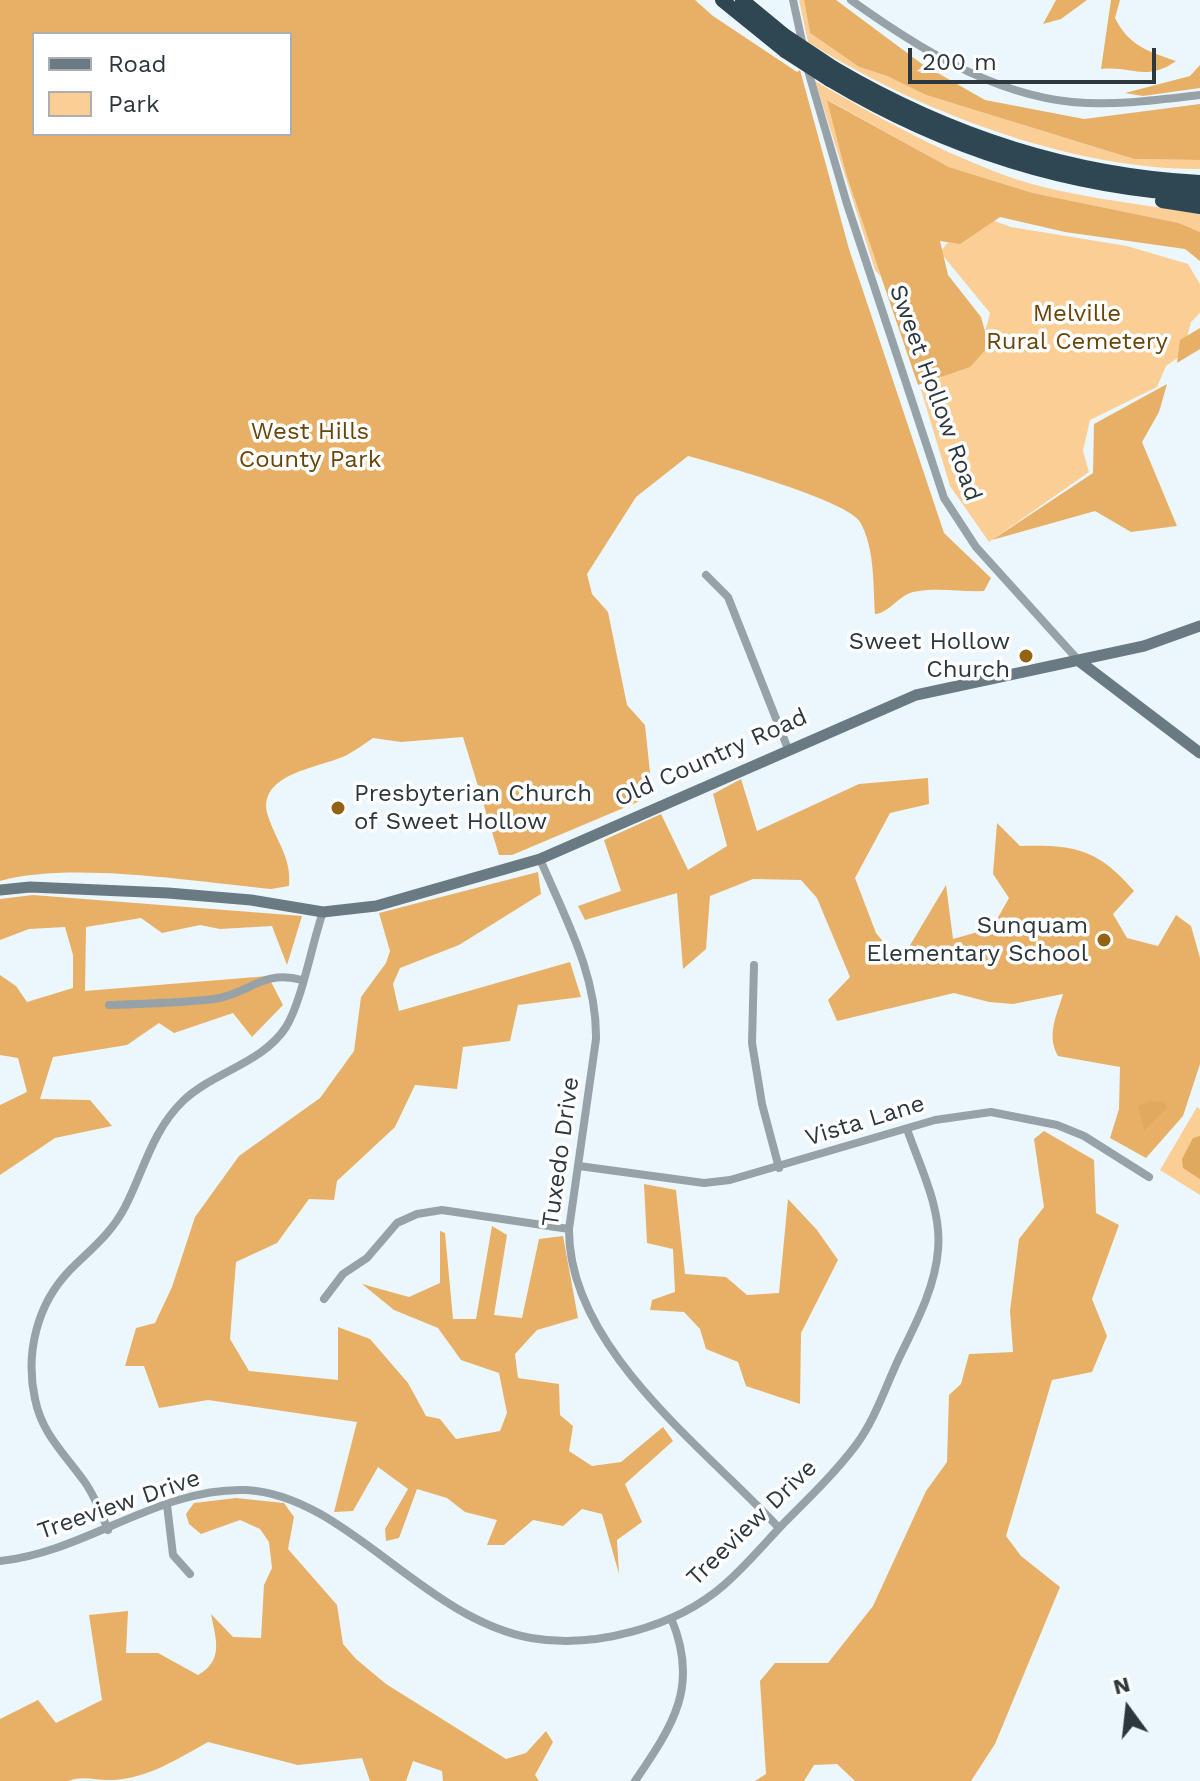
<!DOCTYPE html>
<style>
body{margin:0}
#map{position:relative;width:1200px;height:1781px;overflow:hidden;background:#ecf7fd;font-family:"Work Sans",sans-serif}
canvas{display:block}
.legend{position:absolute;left:32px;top:32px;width:260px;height:104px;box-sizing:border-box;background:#fff;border:2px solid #abafb2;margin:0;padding:10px 14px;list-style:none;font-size:24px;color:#2d383e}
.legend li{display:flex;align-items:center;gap:16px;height:40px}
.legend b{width:40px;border:2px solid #abafb2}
.north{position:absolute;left:1088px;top:1669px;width:80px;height:80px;-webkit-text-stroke:6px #fff;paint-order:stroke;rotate:345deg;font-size:22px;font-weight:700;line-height:32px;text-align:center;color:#2d383e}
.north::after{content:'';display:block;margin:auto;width:28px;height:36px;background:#2d383e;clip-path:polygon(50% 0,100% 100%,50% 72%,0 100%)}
.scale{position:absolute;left:908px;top:48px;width:248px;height:36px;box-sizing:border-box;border:4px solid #2d383e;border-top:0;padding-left:10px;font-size:24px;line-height:28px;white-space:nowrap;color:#2d383e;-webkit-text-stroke:6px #fff;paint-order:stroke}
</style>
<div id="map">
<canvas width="1200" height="1781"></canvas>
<ul class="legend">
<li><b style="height:10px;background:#697a83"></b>Road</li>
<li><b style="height:22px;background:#fbce95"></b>Park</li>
</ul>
<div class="north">N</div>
<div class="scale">200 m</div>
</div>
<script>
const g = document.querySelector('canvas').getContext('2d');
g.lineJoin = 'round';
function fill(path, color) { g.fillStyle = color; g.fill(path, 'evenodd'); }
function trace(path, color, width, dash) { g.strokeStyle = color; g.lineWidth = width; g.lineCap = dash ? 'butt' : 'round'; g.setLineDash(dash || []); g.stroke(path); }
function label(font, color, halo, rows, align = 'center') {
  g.font = font + ' "Work Sans",sans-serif'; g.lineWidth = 7; g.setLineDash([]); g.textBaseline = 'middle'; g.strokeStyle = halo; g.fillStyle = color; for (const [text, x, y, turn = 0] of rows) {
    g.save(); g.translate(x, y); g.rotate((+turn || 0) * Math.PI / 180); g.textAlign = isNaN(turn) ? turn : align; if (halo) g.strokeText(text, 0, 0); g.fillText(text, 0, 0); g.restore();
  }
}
const green = new Path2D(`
 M799 0H804L810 33 859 67 887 76 926 95 1134 159 1200 160V169C1071 170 915 110 808 42Z
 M815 81C874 115 933 148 996 172 1060 197 1133 202 1200 214V232L1179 223 1033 193 949 167 828 100 846 174 881 277 875 270Z
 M973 213 1011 227 1127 246 1188 264 1200 284V313L1191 322 1183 354 1166 366 1157 387 1090 420 1083 451 1089 472 989 542 950 486 921 390C958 366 980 360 990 313L940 252Z
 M1197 1107 1200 1109V1195L1160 1170Z`);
const forest = new Path2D(`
 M0 0H695L713 16 797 72 800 70 849 249 944 533 991 578 984 591C961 592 935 587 913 592 898 596 889 613 875 614 873 585 875 548 860 522 849 501 718 464 688 456L636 497 587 574 592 594 608 612 627 705 645 725 651 782 640 801 512 855H499L463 737 401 742 373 738C364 744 356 750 347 755 321 768 255 773 268 816 276 841 292 858 289 886L271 889C195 882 72 861 0 881ZM34 34H290V134H34Z
 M804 0H836L922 64 985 100 1084 119 1200 104V160L1134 159 926 95 887 76 859 67 810 33Z
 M1056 0H1087L1061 19 1043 24Z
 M1111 0H1120L1115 18C1129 46 1148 51 1176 61 1146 82 1133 66 1101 69Z
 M1200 65V88L1143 96 1125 93 1190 76Z
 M827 100 949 167 1033 193 1179 223 1200 232V261L1185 249 1065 232 1000 217 960 244 940 241 948 275 981 317 989 346 970 367 918 385 846 174Z
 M1200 328V349L1177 363 1180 340Z
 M1167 384 1159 412 1142 442 1177 526 1131 532 1095 511 992 540 1093 473 1094 424Z
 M928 778 929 804 890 813 855 878 876 933 900 962 946 885 953 939 992 928 1009 898 993 874 997 823 1020 846C1074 845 1097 848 1134 891L1113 914 1127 938 1158 946 1176 915 1191 926 1200 958V1064L1183 1116 1146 1158 1110 1138 1119 1109 1120 1067 1058 1056C1046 1035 1057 1015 1063 994L1013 1004 989 1002 954 993 837 1021 828 1000 850 977 817 898 801 880 753 879 710 896 706 949 683 969 677 893 585 920 578 906 621 891 604 840 661 814 688 870 727 846 713 794 741 779 757 831 859 784Z
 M538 872 541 894 459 945 400 968 393 984 399 1011 570 962 581 997 518 1005 510 1041 463 1047 457 1089 415 1085 395 1127 337 1181 334 1200 309 1199 277 1243 236 1262 230 1339 249 1371 338 1380V1327L370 1339 408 1383 426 1416 440 1419 456 1439 500 1431 507 1413 499 1373 461 1360 438 1328 394 1310 362 1284 409 1297 440 1283V1231L445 1233 453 1319H476L492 1226 507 1235 494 1315 522 1318 539 1239 563 1236 578 1318 537 1330 515 1354 518 1378 559 1384 560 1415 573 1426 569 1451 592 1466 621 1462 663 1427 673 1441 625 1484 642 1522 617 1540 619 1574 602 1514 582 1509 563 1526 533 1520 504 1545H487L497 1520 465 1512 447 1498 417 1489 399 1538 386 1541 385 1529 408 1489 378 1467 353 1511 334 1512 357 1422 208 1400 159 1408 144 1366H125L136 1328 155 1323 172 1287 195 1217 239 1156 320 1098 354 1051 361 997 386 963 390 951 379 913Z
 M33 895 302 916 287 965 272 926 220 929 200 925 162 933 141 918 86 927 85 991 268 976 283 1005 252 1037 233 1013 174 1033 159 1023 127 1045 53 1057 40 1099 90 1100 112 1126 55 1138 0 1175V1105L27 1092 18 1058 0 1055V975L16 986 27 1002 73 988V955L65 927 29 929 0 940V899Z
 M1044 1131 1094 1160 1096 1213 1119 1225 1092 1299 1107 1336 1092 1372 1052 1380 1006 1536 1021 1556 1060 1587 995 1744 971 1781H855L837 1764 814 1765 804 1781H755L766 1774 760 1681 775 1663H828L873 1606 926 1491 947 1462 949 1395 961 1384 969 1354 1013 1352 1010 1311 1019 1239 1044 1207 1034 1139Z
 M644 1184 676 1190 685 1274 726 1277 747 1295 779 1293 788 1199 817 1230 838 1260 801 1333 800 1404 746 1386 738 1362 706 1349 700 1329 684 1312 650 1310 652 1300 675 1292 673 1249 647 1243Z
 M236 1498 284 1503 294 1517 288 1549 337 1605 343 1644 356 1659 386 1684 506 1759 526 1753 546 1731 553 1742 535 1775 539 1781H443L442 1771 413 1761 406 1781H370L362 1758 298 1765 208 1742C177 1759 149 1778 113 1780 97 1781 84 1775 68 1781H0V1719L38 1700 56 1723 102 1700 89 1615 128 1611 126 1653H158L198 1675C224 1660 216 1640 211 1614L233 1637 261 1638 264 1585 272 1568 269 1542 260 1529 240 1520 201 1534 189 1524 186 1514 194 1503Z`);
const water = new Path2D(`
 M1148 1101 1164 1102 1167 1108 1144 1131 1138 1106Z
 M1200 1136V1179L1183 1168 1182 1159 1193 1138Z`);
const street = new Path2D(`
 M793 0 803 46
 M851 0C915 46 991 94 1072 102 1114 106 1158 100 1200 95
 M807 67 847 204 944 498 976 547 1079 661
 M706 575 728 597 788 749
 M540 859C565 918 597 974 596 1039L569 1229C568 1348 705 1448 779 1528
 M754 965 752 1043 762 1104 779 1168
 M109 1005C143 1004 180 1003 214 999 249 994 263 969 302 980
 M579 1166 704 1183 730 1180 935 1120 991 1112 1057 1125 1084 1136 1149 1177
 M324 1299 343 1274 367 1258 397 1223 417 1214 442 1210 569 1229
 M167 1505 173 1555 190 1574
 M108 1530C101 1513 95 1496 84 1481 64 1453 42 1434 35 1399 25 1353 37 1304 70 1270 91 1249 111 1234 125 1207 144 1170 152 1131 183 1101 213 1072 263 1063 286 1027 302 1001 312 943 323 912
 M0 1561C86 1552 159 1487 246 1490 346 1495 422 1618 531 1638 594 1649 676 1627 724 1585 746 1566 764 1544 784 1523 809 1498 835 1473 856 1445 876 1418 886 1385 900 1356 916 1323 935 1288 938 1250 942 1209 920 1167 907 1129
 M635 1781C673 1725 700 1686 671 1618`);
const secondary = new Path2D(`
 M1079 661 1200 753
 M0 890 30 887 168 893 251 900 323 912 376 906 540 859 916 695 1144 646 1200 626`);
const highway = new Path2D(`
 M722 0 785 51
 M742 0 783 34
 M834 68C948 135 1068 175 1200 182
 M830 80C944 148 1067 188 1200 195
 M1162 201 1200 207`);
const highwayBridge = new Path2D(`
 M783 34 834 68
 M785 51 830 80`);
const markers = [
 [1026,656,8,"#936212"],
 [338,808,8,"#936212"],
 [1104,940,8,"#936212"]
];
const parkNames = [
 ["Melville",1077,314],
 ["Rural Cemetery",1077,342],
 ["West Hills",310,432],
 ["County Park",310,460]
];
const streetNames = [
 ["Sweet Hollow Road",935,393,70],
 ["Old Country Road",711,758,-24],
 ["Vista Lane",865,1121,-17],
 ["Tuxedo Drive",561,1152,-82],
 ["Treeview Drive",119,1505,-19],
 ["Treeview Drive",752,1523,-44]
];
const poiNames = [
 ["Sweet Hollow",1010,642],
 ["Church",1010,670],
 ["Presbyterian Church",354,794,"left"],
 ["of Sweet Hollow",354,822,"left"],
 ["Sunquam",1088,926],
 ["Elementary School",1088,954]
];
fill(green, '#fbce95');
fill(forest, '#e7b066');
fill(water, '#dfa95f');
trace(street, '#96a2a8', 8);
trace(secondary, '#697a83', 11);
trace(highway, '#2e4752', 14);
trace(highwayBridge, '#2e4752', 14);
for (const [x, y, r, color] of markers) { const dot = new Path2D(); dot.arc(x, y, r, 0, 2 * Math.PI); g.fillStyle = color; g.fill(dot); trace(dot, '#fff', 3); }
label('24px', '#694509', '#fff', parkNames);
label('24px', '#2d383e', '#fff', streetNames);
label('24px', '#2d383e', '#fff', poiNames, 'right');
</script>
